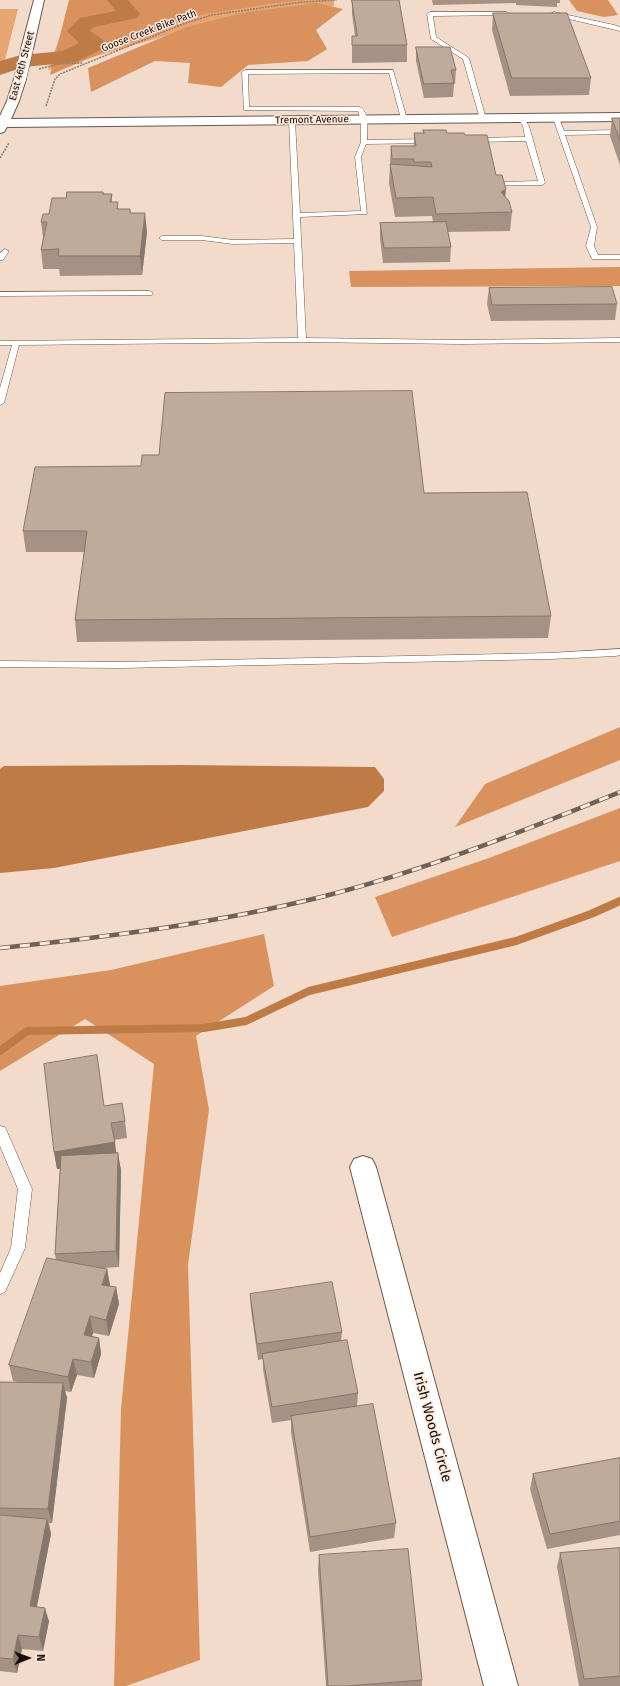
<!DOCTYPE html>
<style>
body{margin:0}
#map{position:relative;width:620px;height:1686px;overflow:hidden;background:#f2dbca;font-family:"Fira Sans",sans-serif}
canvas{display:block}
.north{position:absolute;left:8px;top:1638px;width:40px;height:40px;-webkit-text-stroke:3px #fce9dc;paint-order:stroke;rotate:89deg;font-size:11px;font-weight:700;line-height:16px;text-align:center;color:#150d08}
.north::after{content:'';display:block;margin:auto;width:14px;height:18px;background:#150d08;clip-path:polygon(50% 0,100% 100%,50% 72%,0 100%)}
</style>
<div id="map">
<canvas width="620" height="1686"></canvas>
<div class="north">N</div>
</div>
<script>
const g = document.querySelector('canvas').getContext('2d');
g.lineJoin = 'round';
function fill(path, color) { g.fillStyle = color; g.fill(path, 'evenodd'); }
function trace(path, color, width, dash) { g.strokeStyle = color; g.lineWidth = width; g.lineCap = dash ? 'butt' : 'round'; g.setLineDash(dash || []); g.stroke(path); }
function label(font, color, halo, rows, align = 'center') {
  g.font = font + ' "Fira Sans",sans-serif'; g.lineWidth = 3; g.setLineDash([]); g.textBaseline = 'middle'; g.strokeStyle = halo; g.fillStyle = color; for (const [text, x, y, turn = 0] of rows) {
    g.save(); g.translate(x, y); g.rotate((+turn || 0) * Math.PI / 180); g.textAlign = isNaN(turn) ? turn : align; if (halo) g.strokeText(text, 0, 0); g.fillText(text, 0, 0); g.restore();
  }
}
const green = new Path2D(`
 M225 0H334V6L217 21 48 70 60 36Z
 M0 9H18L5 60 0 75Z`);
const forest = new Path2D(`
 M69 0H305L275 3 201 15 151 32 50 75Z
 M569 0H608L618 15 604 17 577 11Z
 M316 3 343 9 316 30 327 49 308 61 248 65 221 87 188 83 190 63 155 61 91 92 88 68 187 27 242 13Z
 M620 267V286L351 287 349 271Z
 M620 727V760L455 827 485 784Z
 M620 808V861L392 937 375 897 489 858Z
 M264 934 274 986 196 1036 209 1110 188 1265 200 1660 126 1686H114L121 1409 154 1064 85 1019 0 1071V986L111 970Z`);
const water = new Path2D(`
 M182 765 375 767 384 779V791L368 807 54 868 0 873V769L4 766Z`);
const stream = new Path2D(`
 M0 1051 27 1031 204 1028 246 1021 309 991 516 941 591 914 620 901`);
const river = new Path2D(`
 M107 0H128L140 14 137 18 94 27 90 31 102 39 105 44 102 49 76 62 24 67 0 75V61L21 55 63 51 79 43 67 31 80 18 116 11Z`);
const path = new Path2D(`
 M39 69 58 64 82 63
 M46 106 55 79 60 74 183 24 212 15 302 2 337 0
 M0 158 9 143`);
const service = new Path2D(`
 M507 12 510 14 509 15 433 16 436 37 469 58 486 119 483 121 480 119 463 59 431 39 427 14 430 12Z
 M554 12 614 25 620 27V31L552 15 551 14Z
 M393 70 407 119 404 121 401 119 389 73 248 74 249 107H360C370 113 367 130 367 140L429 139 432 141 429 143 366 144 361 157 367 214 300 217 306 338 462 340 620 338V342L462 344 302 342 19 345 4 403 0 405V388L12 345H0V341L298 338 294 243 233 244 202 240H162L159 238 162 236H202L233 240 294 239 289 121 292 119 295 121 300 213 361 211 355 157 361 142V120L358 111 244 110 242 72 245 70Z
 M521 116 523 117 529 126 545 183 542 185H501V183L503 182 538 181 526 141 473 142 470 140 473 138 525 137 523 126 518 118Z
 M556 116 559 118 564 131 620 130V134L565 135 597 227 594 246 598 255H620V259H592L586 246 591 227 553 118Z
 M5 249 9 251 3 260H0V253Z
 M149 291 153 293 152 295 0 296V292Z
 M620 649V655L616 656 550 659 121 668 0 667V661L121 662 550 653Z
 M0 1126 5 1127 32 1189 25 1248 5 1292 0 1294V1273L11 1248 18 1189 0 1146Z`);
const minor = new Path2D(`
 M363 1156 372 1159 376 1167 518 1686H484L350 1167 354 1159Z`);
const tertiary = new Path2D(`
 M34 0H44L33 49 31 51H23L21 49Z
 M20 75 24 76 26 79 19 101 11 119 620 113V121L7 127 4 132 0 133V116L7 101 14 79 16 76Z`);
const rail = new Path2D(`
 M0 948C109 937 218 923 325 896 426 870 523 831 620 792`);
const tertiaryBridge = new Path2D(`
 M20 79 27 49`);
const wall = new Path2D(`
 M352 0H399L407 45V62L352 63V36H355L352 14Z
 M432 0H560V3H557V7L516 5V3L433 5Z
 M493 13 591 78 589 95 510 96 492 30Z
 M416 47 456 70 455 84H454L453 97 424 98 416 61Z
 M612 118H620V165L610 136Z
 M423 130 465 135 496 175 512 212 510 231 448 232 451 247 450 262 383 263 380 238V223L433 222 432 216 395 217 389 183 391 146H414V133H423Z
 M103 192 104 194H112V202L119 209H130L131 213 147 232 142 275 60 276 59 269H43L41 250 43 238 41 222 66 198Z
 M489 288 617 304 615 320 491 321 487 304Z
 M424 493 551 616 548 638 77 642 75 620 84 552H26L23 531Z
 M104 1106 125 1121 127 1138 114 1140 116 1153 121 1170 119 1267 103 1268 107 1269 110 1286 116 1287 119 1304 109 1336 93 1333 92 1336 99 1338 101 1354 94 1378 77 1375 71 1392 65 1391 67 1398 52 1523H49L51 1534 37 1607 49 1621 43 1651 22 1649 17 1673 0 1671V1382H18L13 1381 9 1365 56 1260 55 1254 60 1169H57L54 1152Z
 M250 1294 342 1332 341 1341 358 1393 357 1406 396 1523 394 1538 310 1552 291 1432V1420L272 1423 263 1369V1359L258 1360 251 1310Z
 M620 1458V1535L547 1549 530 1489 533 1474Z
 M620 1548V1686H579L557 1567 560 1553Z
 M319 1555 422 1680V1686H326L318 1570Z`);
const shadedWall = new Path2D(`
 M506 189 504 208 501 192Z
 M145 213 147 232 142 275 140 256Z
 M115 1142 117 1159 57 1169 54 1152Z
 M118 1153 121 1170 119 1267 116 1251Z
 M107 1269 110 1285 105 1301 102 1285Z
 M116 1287 119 1304 109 1336 106 1320Z
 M90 1316 93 1333 87 1351 84 1335Z
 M99 1338 101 1354 94 1378 91 1362Z
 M73 1359 77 1375 71 1392 68 1377Z
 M63 1383 67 1398 52 1523 48 1509Z
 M47 1519 51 1534 34 1620 30 1606Z
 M45 1608 49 1621 43 1651 39 1637Z
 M18 1635 22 1649 17 1673 13 1659Z`);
const building = new Path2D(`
 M352 0H399L407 45H352V36H357Z
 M493 13H567L591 78H512Z
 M416 47H450L456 70H451L454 83 424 84Z
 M612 118H620V140Z
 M423 130H446L447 133H464L465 135H487L496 175H502L506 189 501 192 509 201 512 212 436 214 433 197 396 198 390 164 432 167 431 162H414V159H392L391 146H416L414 133H424Z
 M67 192H103V194H112L110 202H118L117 209H130V213H145L140 256H58L59 249 41 250 47 222H41L43 214H49L52 198H66Z
 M446 222 451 247 384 248 380 223Z
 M612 287 617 304 492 305 489 288Z
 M412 391 424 493 527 492 551 616 75 620 87 531H23L35 467 141 466 142 455H159L165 393Z
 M97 1055 104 1106 122 1103 125 1121 111 1123 115 1142 54 1152 44 1064Z
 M118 1153 116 1251 55 1254 61 1156Z
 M47 1258 107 1269 102 1285 116 1287 106 1320 90 1316 84 1335 99 1338 91 1362 73 1359 68 1377 9 1365Z
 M332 1282 342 1332 257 1344 250 1294Z
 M347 1340 358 1393 272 1407 262 1354Z
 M0 1382 63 1383 48 1509 0 1508Z
 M373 1404 396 1523 310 1537 291 1416Z
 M620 1458V1521L550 1534 533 1474Z
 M0 1515 47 1519 30 1606 45 1608 39 1637 18 1635 13 1659 0 1658Z
 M620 1548V1676L584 1679 560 1553Z
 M408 1549 422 1680 347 1686H328L319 1555Z`);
const farStreetnames = [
 ["Goose Creek Bike Path",149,31,-21],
 ["East 46th Street",22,66,-75],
 ["Tremont Avenue",312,120,-1]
];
const nearStreetnames = [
 ["Irish Woods Circle",432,1427,75]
];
fill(green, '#e8a574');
fill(forest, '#d9925e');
fill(water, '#bf7b46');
trace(stream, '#bf7b46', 8);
fill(river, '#bf7b46');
trace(service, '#6c584a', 1);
trace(minor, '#6c584a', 2);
trace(tertiary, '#6c584a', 2);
trace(path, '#8d7d71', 1.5, [2, 1]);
fill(service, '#fff');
fill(minor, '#fff');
fill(tertiary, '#fff');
trace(rail, '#6f6157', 4.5);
trace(rail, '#fce9dc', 3, [10]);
trace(tertiaryBridge, '#6c584a', 13, []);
trace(tertiaryBridge, '#fff', 12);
fill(wall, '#a59284');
fill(shadedWall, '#86776c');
fill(building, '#c0aa9a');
trace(building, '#86776c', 1);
label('10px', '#150d08', '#fce9dc', farStreetnames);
label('14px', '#150d08', '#fce9dc', nearStreetnames);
</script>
